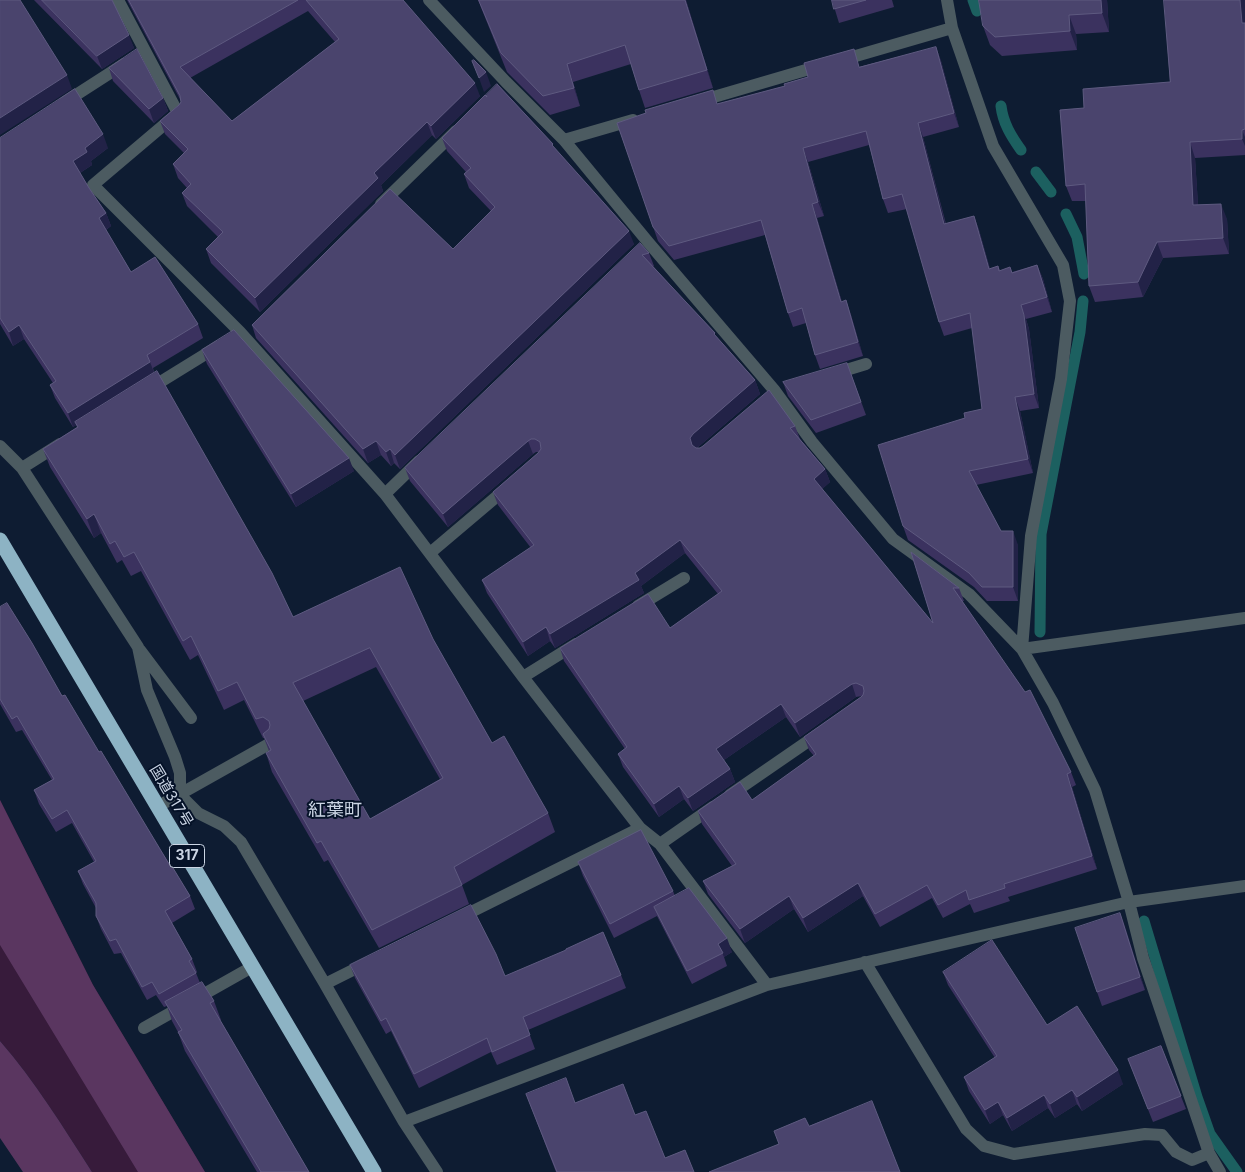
<!DOCTYPE html>
<meta charset="utf-8">
<style>
body{margin:0}
canvas{display:block;background:#0e1c32}
</style>
<canvas width="1245" height="1172"></canvas>
<script>
const g = document.querySelector('canvas').getContext('2d');
g.lineJoin = 'round';
function fill(path, color) { g.fillStyle = color; g.fill(path, 'evenodd'); }
function trace(path, color, width, dash) { g.strokeStyle = color; g.lineWidth = width; g.lineCap = dash ? 'butt' : 'round'; g.setLineDash(dash || []); g.stroke(path); }
function label(font, color, halo, rows, align = 'center') {
  g.font = font + ' Inter,"Noto Sans JP",sans-serif'; g.lineWidth = 4; g.setLineDash([]); g.textBaseline = 'middle'; g.strokeStyle = halo; g.fillStyle = color; for (const [text, x, y, turn = 0] of rows) {
    g.save(); g.translate(x, y); g.rotate((+turn || 0) * Math.PI / 180); g.textAlign = isNaN(turn) ? turn : align; if (halo) g.strokeText(text, 0, 0); g.fillText(text, 0, 0); g.restore();
  }
}
const green = new Path2D(`
 M0 800 93 985 205 1172H92C63 1127 35 1081 0 1041Z`);
const forest = new Path2D(`
 M0 800 93 985 205 1172H138L0 945Z
 M0 1041C35 1081 63 1127 92 1172H23L0 1138Z`);
const stream = new Path2D(`
 M973 0 977 11
 M1001 106C1003 123 1011 136 1021 150
 M1036 172 1051 192
 M1066 214 1077 237 1084 274
 M1040 632 1041 534 1080 332 1083 301
 M1144 921 1197 1097 1210 1134 1237 1172`);
const minor = new Path2D(`
 M118 0 178 113 93 185 240 332 385 494 523 677 640 828 660 844 767 985
 M429 0 506 82 564 140 648 242 775 391 812 442 893 539 969 594 1022 649 1053 703 1095 790 1129 902 1143 958 1209 1153 1220 1172
 M947 0 952 28 993 146 1063 265 1070 301 1061 379 1031 536 1022 649
 M842 60 952 28
 M700 101 823 65
 M65 102 124 64
 M564 140 633 120
 M381 204 456 131
 M833 374 866 364
 M149 389 217 347
 M0 446 22 468 60 444
 M22 468 138 647 147 690 175 757 180 773V795L198 813 224 826 241 842 325 984 367 963
 M385 494 419 461
 M430 553 508 487
 M638 606 684 578
 M1022 649 1245 618
 M140 650 191 718
 M523 677 576 644
 M730 795 820 733
 M157 807 269 744
 M660 844 713 807
 M459 918 640 828
 M865 962 966 1129 984 1146 1014 1154 1145 1134 1162 1135 1176 1152 1192 1160 1209 1153
 M325 984 404 1122 767 985 1129 902 1245 886
 M144 1028 252 967
 M404 1122 437 1172`);
const highway = new Path2D(`
 M0 540 374 1172`);
const wall = new Path2D(`
 M34 0H112L134 48 102 69Z
 M127 0H403L480 96 436 139 432 135 381 185 383 191 260 312 211 263 206 249 218 237 187 206 182 193 187 188 178 178 173 164 184 153 165 134 160 121 179 105 181 102V101ZM308 11 335 42 232 121 190 78Z
 M478 0H686L713 88 645 108 639 90 631 64 573 82 580 106 550 115 507 72Z
 M832 0H892L894 7 839 23Z
 M1107 0 1109 32 1076 34 1077 50 1002 56 990 45 983 26Z
 M1245 6V155L1195 158 1198 205 1227 219 1229 254 1163 258 1143 297 1095 302 1089 286 1086 201H1072L1066 186Z
 M936 47 941 61 959 127 923 137 946 224 974 216 979 230 990 269 998 266 1000 270 1012 272 1037 265 1043 279 1052 312 1026 319 1029 329 1039 408 1020 411 1033 473 976 485 1001 531 1018 545V601H987L974 587 908 540 903 526 965 418 982 409 972 328 944 336 939 322 907 209 888 213 883 199 869 145 808 162 824 216 817 218 842 302 846 300 851 315 863 356 820 369 815 355 806 323 793 327 788 313 765 235 674 260 658 241 617 123 718 104Z
 M109 68 163 98 168 111 154 123 113 81Z
 M0 138 108 148 91 161 92 165 80 173 89 188 106 213 111 226 106 230 131 272 198 324 203 338 153 368 154 372 293 617 433 639 492 743 548 813 555 832 462 885 469 904 379 948 328 860 324 862 272 772 266 753 269 751 264 738H263L244 700 224 710 198 655 190 660 141 571 131 576 122 560 117 563 101 533 94 538 50 467 43 449 77 427 76 425 73 427 55 398 50 385 53 383 24 339 13 346 0 324ZM376 667 440 779 370 819 303 701Z
 M442 138 555 149 634 244 400 469 394 463 391 466 381 455 368 463 256 338 252 325 453 249 491 211 469 188 464 174 466 172 447 151Z
 M640 243 649 253 654 266H653L755 380 760 394 697 448H700L795 426 800 439 825 469 830 482 822 489 933 623 911 552 959 588 964 601H962L1071 772 1076 785 1072 787 1097 869 1008 897 1010 901 974 913 970 904 943 918 932 898 880 927 863 896 808 932 794 909 745 943 708 894 703 881 732 866 702 824 698 811 752 800 814 756 809 750 804 737 862 696 856 697 800 737 786 717 724 760 730 769 735 782 693 811 684 799 659 817 623 767 618 754 625 749 564 661 560 648 670 628 718 594 685 553 641 586 644 593 555 648 550 641 528 656 487 593 482 580 531 548 498 505 493 492 539 452H536L533 454 448 527 410 481 405 468Z
 M202 350 354 471 296 507 207 364Z
 M847 363 866 415 816 433 788 396 783 382Z
 M0 607 62 696 190 896 195 909 172 923 192 959 197 972 196 973 200 983 214 1001 221 1020H220L309 1172H257L185 1051 178 1032 172 1021 167 1006 164 1007 156 995 147 1000 121 953 114 954 101 929 96 916V908L83 884 78 871 94 862 72 823 56 832 39 804 34 790 52 780 22 730 16 732 0 704Z
 M578 862 673 891 675 896 732 952 724 957 727 966 692 984 657 916 614 938 583 876Z
 M1120 913 1145 990 1102 1006 1097 992Z
 M350 965 505 976 621 975 626 988 528 1030 535 1049 497 1065 491 1052 419 1088 391 1031 386 1034 355 978Z
 M943 972 1047 1025 1123 1084 1082 1111 1077 1104 1055 1118 1048 1108 1012 1131 1003 1115 990 1124 969 1091 964 1077 995 1058 948 985Z
 M1161 1046 1186 1109 1153 1122 1128 1059Z
 M526 1094 635 1115 665 1158 694 1172H556Z`);
const shadedWall = new Path2D(`
 M685 0H686L713 88 707 70Z
 M1101 0H1107L1109 32 1102 13Z
 M1240 0H1245V32L1242 23Z
 M1069 15 1076 34 1077 50 1070 31Z
 M129 35 134 48 102 69 97 56Z
 M936 47 941 61 959 127 954 113Z
 M567 64 573 82 580 106 574 88Z
 M486 72 491 86 484 92 479 78Z
 M67 75 72 89 0 135V118Z
 M475 83 480 96 436 139 431 126Z
 M163 98 168 111 154 123 149 109Z
 M427 122 432 135 381 185 383 191 260 312 255 298 374 173Z
 M918 123 923 137 949 238 944 224Z
 M1242 130 1245 137V146L1242 139Z
 M103 134 108 148 91 161 92 165 78 174 73 161 85 148Z
 M1190 142 1195 158 1199 221 1193 205Z
 M803 148 808 162 824 216 818 202Z
 M812 204 817 218 846 316 841 302Z
 M1221 204 1227 219 1229 254 1223 238Z
 M106 213 111 226 104 231 99 218Z
 M974 216 979 230 994 283 989 269Z
 M629 231 634 244 400 469 395 455Z
 M1157 242 1163 258 1143 297 1138 282Z
 M1037 265 1043 279 1052 312 1047 297Z
 M846 300 851 315 863 356 858 342Z
 M1021 305 1029 329 1039 408 1034 394Z
 M19 325 24 339 13 346 9 332Z
 M150 362 155 375 75 422 76 425 73 427 68 413Z
 M755 380 760 394 698 447 695 451 692 445 690 438 693 434Z
 M1015 397 1020 411 1033 473 1028 459Z
 M376 441 381 455 368 463 363 449Z
 M528 441 533 454 448 527 443 514Z
 M390 449 394 463 391 466 386 452Z
 M349 458 354 471 296 507 291 494Z
 M825 469 830 482 819 492 814 479Z
 M94 514 101 533 94 538 87 519Z
 M1013 531 1018 545V601L1013 587Z
 M680 540 685 553 641 586 644 593 555 648 550 634 635 573Z
 M546 627 550 641 528 656 523 642Z
 M852 684 856 697 800 737 795 723Z
 M781 704 786 717 721 762 716 749Z
 M730 769 735 782 693 811 688 798Z
 M1067 774 1072 787 1097 869 1092 856Z
 M679 786 684 799 659 817 654 804Z
 M858 883 863 896 808 932 803 918Z
 M789 896 794 909 745 943 740 929Z
 M1120 913 1125 926 1145 990 1140 977Z
 M727 938 732 952 724 957 718 944Z
 M1118 1070 1123 1084 1082 1111 1077 1097Z
 M1072 1090 1077 1104 1055 1118 1050 1104Z
 M1044 1095 1048 1108 1012 1131 1007 1118Z
 M998 1102 1003 1115 990 1124 985 1110Z`);
const building = new Path2D(`
 M0 0H20L67 75 0 118Z
 M42 0H112L129 35 97 56Z
 M129 0H298L180 67 232 121 339 39 306 0H403L475 83 431 126 427 122 374 173 378 178 255 298 206 249 223 232 182 193 191 184 173 164 188 149 160 121 179 105 181 102 180 96Z
 M479 0H685L707 70 639 90 625 45 567 64 574 88 543 96 501 53Z
 M832 0H866L834 9Z
 M979 0H1101L1102 13 1069 15 1070 31 995 37 983 26Z
 M1164 0H1240L1242 23H1245V129L1242 130V139L1190 142 1193 205 1221 204 1223 238 1157 242 1138 282 1089 286 1085 184 1066 186 1060 110 1084 108 1083 89 1170 82Z
 M936 47 954 113 918 123 944 224 974 216 989 269 998 266 999 271 1010 267 1012 273 1037 265 1047 297 1021 305 1024 315 1034 394 1015 397 1028 459 969 471 1001 531H1013V587H982L969 573 903 526 878 445 965 418 964 413 982 409 970 313 939 322 902 194 883 199 866 131 803 148 818 202 812 204 841 302 846 300 858 342 815 355 802 308 788 313 761 220 669 246 653 227 617 123 646 113 645 110 713 90 717 104 785 86 784 84 808 77 804 63 854 49 859 67Z
 M137 49 163 98 149 109 109 68Z
 M474 60 486 72 479 78 472 61Z
 M497 84 553 144 552 145 629 231 395 455 390 449 386 452 376 441 363 449 252 325 390 189 453 249 495 207 464 174 471 168 442 138 485 95 487 97 486 95Z
 M75 89 103 134 85 148 87 152 73 161 89 188 106 213 99 218 131 272 155 257 198 324 147 355 150 362 68 413 50 385 56 381 19 325 9 332 0 318V138Z
 M640 243 649 253 642 255 715 333 714 334 755 380 693 434 690 438 692 445 696 448H700L703 446 769 390 795 426 790 428 825 469 814 479 933 623 911 552 959 588H953L1025 692 1030 690 1071 772 1067 774 1092 856 1004 884 1005 888 969 900 966 890 938 905 927 885 875 914 858 883 803 918 789 896 740 929 703 881 736 864 698 811 740 782 752 800 816 754 804 737 861 697 863 695 864 691 863 686 856 683 852 684 795 723 781 704 716 749 730 769 688 798 679 786 654 804 618 754 627 747 560 648 648 594 670 628 722 591 680 540 635 573 639 580 550 634 546 627 523 642 482 580 534 545 493 492 538 453 541 449 540 442 535 439H531L528 441 443 514 405 468Z
 M234 330 349 458 291 494 202 350Z
 M847 363 861 402 811 420 783 382Z
 M157 371 272 573 293 617 400 567 433 639 492 743 504 736 548 813 454 867 462 885 372 930 321 841 317 843 266 753 271 750 263 734 269 729 270 725 269 721 263 717 256 719 237 682 218 691 191 636 183 641 134 552 124 557 115 541 110 544 94 514 87 519 43 449 78 427 75 422ZM370 648 443 778 370 819 293 683Z
 M7 603 32 643 62 696 65 695 99 752 101 751 169 864 170 863 190 896 165 911 192 959 189 961 196 973 159 994 152 982 142 987 116 939 110 941 96 916V903L78 871 96 861 67 810 52 819 34 790 54 779 17 716 12 719 0 699V607Z
 M641 830 673 891 610 924 578 862Z
 M689 888 727 938 718 944 723 953 687 971 654 907Z
 M471 905 496 954 505 976 566 950V949L603 932 621 975 523 1017 530 1035 492 1052 487 1038 414 1074 386 1018 381 1021 350 965Z
 M1120 913 1140 977 1097 992 1075 928Z
 M992 940 1047 1025 1077 1006 1118 1070 1077 1097 1072 1090 1050 1104 1044 1095 1007 1118 998 1102 985 1110 964 1077 997 1056 943 972Z
 M202 982 214 1001 210 1003 309 1172H261L178 1032 182 1030 165 1002Z
 M1161 1046 1181 1096 1148 1109 1128 1059Z
 M566 1078 575 1103 623 1084 635 1115 646 1111 665 1158 685 1150 694 1172H557L526 1094Z
 M872 1101 900 1172H709L779 1144 774 1131 805 1118 809 1126Z`);
const shields = [
 [187,856,35]
];
const shieldNames = [
 ["317",187,856]
];
const streetNames = [
 ["国道317号",171,796,59]
];
const quarterNames = [
 ["紅葉町",335,811]
];
fill(green, '#371b3b');
fill(forest, '#5a3660');
trace(stream, '#1c6060', 11);
trace(minor, '#4c5b61', 12);
trace(highway, '#8db3c4', 15);
fill(wall, '#3b325f');
fill(shadedWall, '#222247');
fill(building, '#4a446d');
trace(building, '#5e5a80', 1);
for (const [x, y, w] of shields) { const box = new Path2D(); box.roundRect(x - w / 2, y - 11.5, w, 23, 4); g.fillStyle = '#051228'; g.fill(box); trace(box, '#cbd5e4', 1); }
label('bold 14px', '#cbd5e4', null, shieldNames);
label('15px', '#cbd5e4', '#051228', streetNames);
label('18px', '#cbd5e4', '#051228', quarterNames);
</script>
